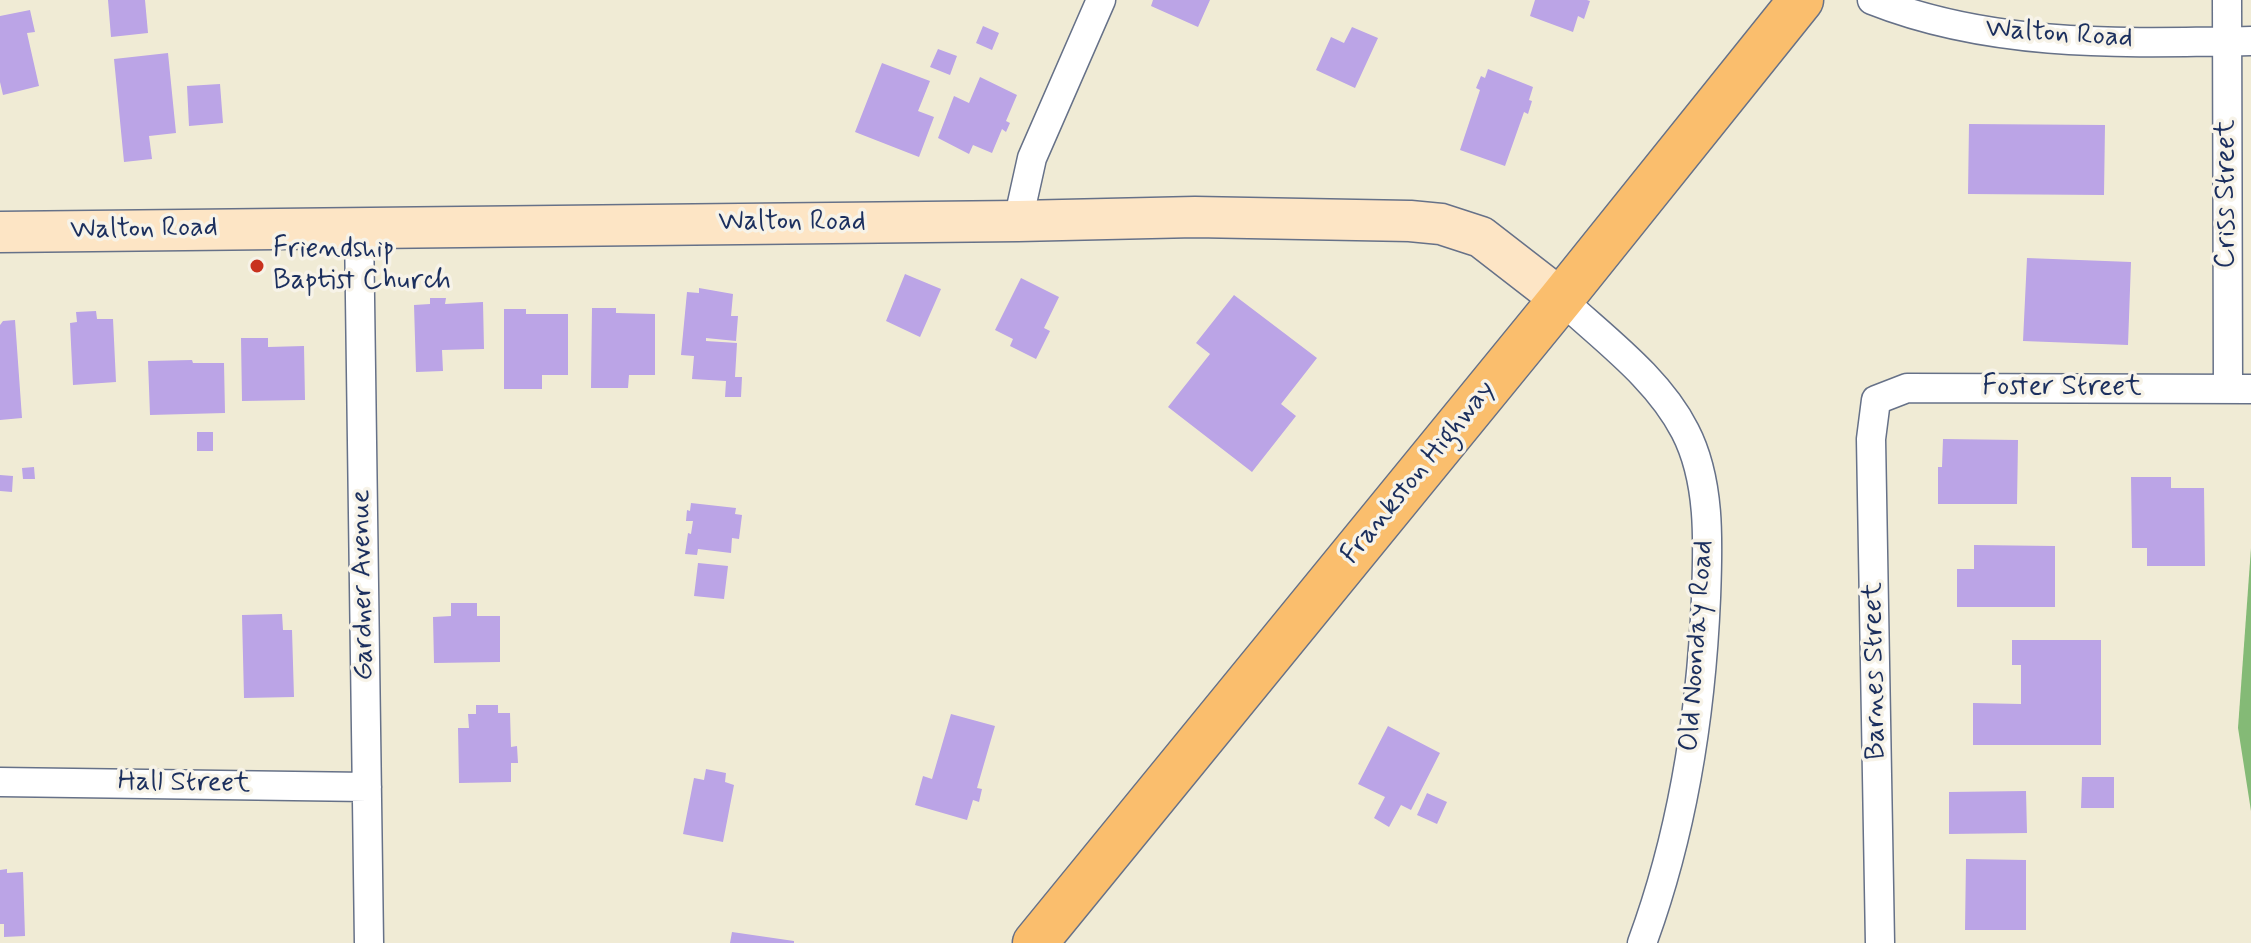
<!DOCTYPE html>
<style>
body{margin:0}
canvas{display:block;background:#f0ebd5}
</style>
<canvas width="2251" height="943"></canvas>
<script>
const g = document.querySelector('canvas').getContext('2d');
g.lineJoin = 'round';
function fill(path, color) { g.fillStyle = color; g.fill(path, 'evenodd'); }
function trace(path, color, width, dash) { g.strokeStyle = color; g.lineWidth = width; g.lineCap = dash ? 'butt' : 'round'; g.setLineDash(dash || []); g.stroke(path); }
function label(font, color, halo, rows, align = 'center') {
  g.font = font + ' Mynerve,sans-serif'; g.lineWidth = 7; g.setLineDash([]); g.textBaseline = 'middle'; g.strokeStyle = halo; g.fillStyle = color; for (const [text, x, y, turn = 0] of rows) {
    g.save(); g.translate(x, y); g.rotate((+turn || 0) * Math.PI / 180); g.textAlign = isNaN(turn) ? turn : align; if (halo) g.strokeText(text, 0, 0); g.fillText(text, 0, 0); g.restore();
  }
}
const forest = new Path2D(`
 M2251 548V811L2238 728Z`);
const building = new Path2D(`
 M108 0H145L148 33 111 37Z
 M1153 0H1210L1198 27 1151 6Z
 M1535 0H1587L1590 1 1584 19 1578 16 1573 32 1530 16Z
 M30 10 35 32 27 33 39 86 3 95 0 82V16Z
 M983 26 999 33 992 50 976 43Z
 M1352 27 1378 38 1355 88 1316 70 1331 37 1344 43Z
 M938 49 957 56 950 75 930 67Z
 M168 53 176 133 149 136 152 159 124 162 114 59Z
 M882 63 930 81 918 111 934 117 919 157 855 132Z
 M1488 69 1533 87 1529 100 1532 101 1528 114 1524 112 1505 166 1460 150 1480 90 1476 88 1481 76 1485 78Z
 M980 77 1017 95 1006 121 1010 123 1006 132 1002 129 992 153 973 145 969 154 938 138 954 96 969 103Z
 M220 84 223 123 189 126 187 86Z
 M1969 124 2105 125 2104 195 1968 194Z
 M2027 258 2131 262 2128 345 2023 341Z
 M905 274 941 289 920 337 886 321Z
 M1021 278 1059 297 1044 328 1050 331 1036 359 1010 346 1013 339 995 330Z
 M699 288 733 294 731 316H738L736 341 706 338V341L737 343 735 377H742L741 397H725L726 381 692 379 694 356 681 355 687 292 699 293Z
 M1234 295 1317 358 1281 404 1296 416 1252 472 1168 407 1210 354 1196 343Z
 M430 298H446L445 304 483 302 484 349 442 350 443 371 416 372 414 305 430 304Z
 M592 308H616V313L655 314V375H629L628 388H591Z
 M504 309H526V314H568V375H542V389H504Z
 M96 311 97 319H113L116 382 73 385 70 323 77 322 76 312Z
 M15 320 22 418 0 420V325L3 321Z
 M241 338H268V347L304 346 305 400 242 401Z
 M192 360 193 363H224L225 413 150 415 148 361Z
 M197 432H213V451H197Z
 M1943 439 2018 440 2017 504H1938V467H1942Z
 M34 467 35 479H23L22 468Z
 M0 475 13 476 12 492 0 491Z
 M2131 477H2171V488H2204L2205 566H2147V548H2132Z
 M691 503 736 508 735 514 742 515 739 539 732 538 731 553 698 549 697 555 685 554 688 533 691 534 693 521H686L687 510 690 511Z
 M1974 545 2055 546V607H1957V569H1974Z
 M698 563 728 566 724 599 694 596Z
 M451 603H477V616H500V662L434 663 433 617 451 616Z
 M282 614 283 630H292L294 697 244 698 242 615Z
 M2012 640H2101V745H1973V703L2021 704V665H2012Z
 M476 705H498V713H510L511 747 517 746 518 763H511V782L459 783 458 728H469L468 714H476Z
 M951 714 995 726 977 788 982 789 979 802 973 800 967 820 915 805 923 776 932 779Z
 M1388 726 1440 753 1411 810 1401 805 1389 827 1374 818 1385 797 1358 784Z
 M706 769 726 773 725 782 734 785 723 842 683 834 694 778 704 780Z
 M2082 777H2114V808H2081Z
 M2026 791 2027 833 1949 834V792Z
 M1427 793 1447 802 1437 824 1417 815Z
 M1966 859 2026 860V930H1965Z
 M7 869V873L23 872 25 936 4 937V924H0V870Z
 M732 932 794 941V943H730Z`);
const street = new Path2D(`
 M1872 0C1993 48 2123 43 2251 41
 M2227 0 2228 388
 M1018 221 1032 158 1101 0
 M359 227 369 943
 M1561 299C1604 339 1658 378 1685 431 1711 481 1708 544 1706 598 1701 716 1683 832 1642 943
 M0 782 367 787
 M1880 943 1871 439 1876 400 1907 388 2251 389`);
const secondary = new Path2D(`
 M0 232 1018 221 1195 217 1410 221 1441 224 1481 237 1561 299`);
const primary = new Path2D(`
 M1035 943 1561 299 1801 0`);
const markers = [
 [257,266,8,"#c8321e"]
];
const streetNames = [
 ["Walton Road",2059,35,4],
 ["Criss Street",2227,194,-90],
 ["Walton Road",792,223],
 ["Walton Road",144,230,-1],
 ["Foster Street",2062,388],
 ["Frankston Highway",1419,473,-51],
 ["Gardner Avenue",364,585,-91],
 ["Old Noonday Road",1698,646,-86],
 ["Barnes Street",1876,671,-91],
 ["Hall Street",184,784,1]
];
const poiNames = [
 ["Friendship",273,250],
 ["Baptist Church",273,282]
];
fill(forest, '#84ba76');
fill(building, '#bba4e6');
trace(street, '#667188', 31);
trace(secondary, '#667188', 43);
trace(primary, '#667188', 47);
trace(street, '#fff', 28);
trace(secondary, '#fde5c5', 40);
trace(primary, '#fabe6d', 44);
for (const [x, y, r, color] of markers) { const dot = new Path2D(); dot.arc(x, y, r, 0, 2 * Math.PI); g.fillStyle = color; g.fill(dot); trace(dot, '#f7f3e8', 3); }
label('28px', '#1b2f5e', '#f7f3e8', streetNames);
label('28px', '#1b2f5e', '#f7f3e8', poiNames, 'left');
</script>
